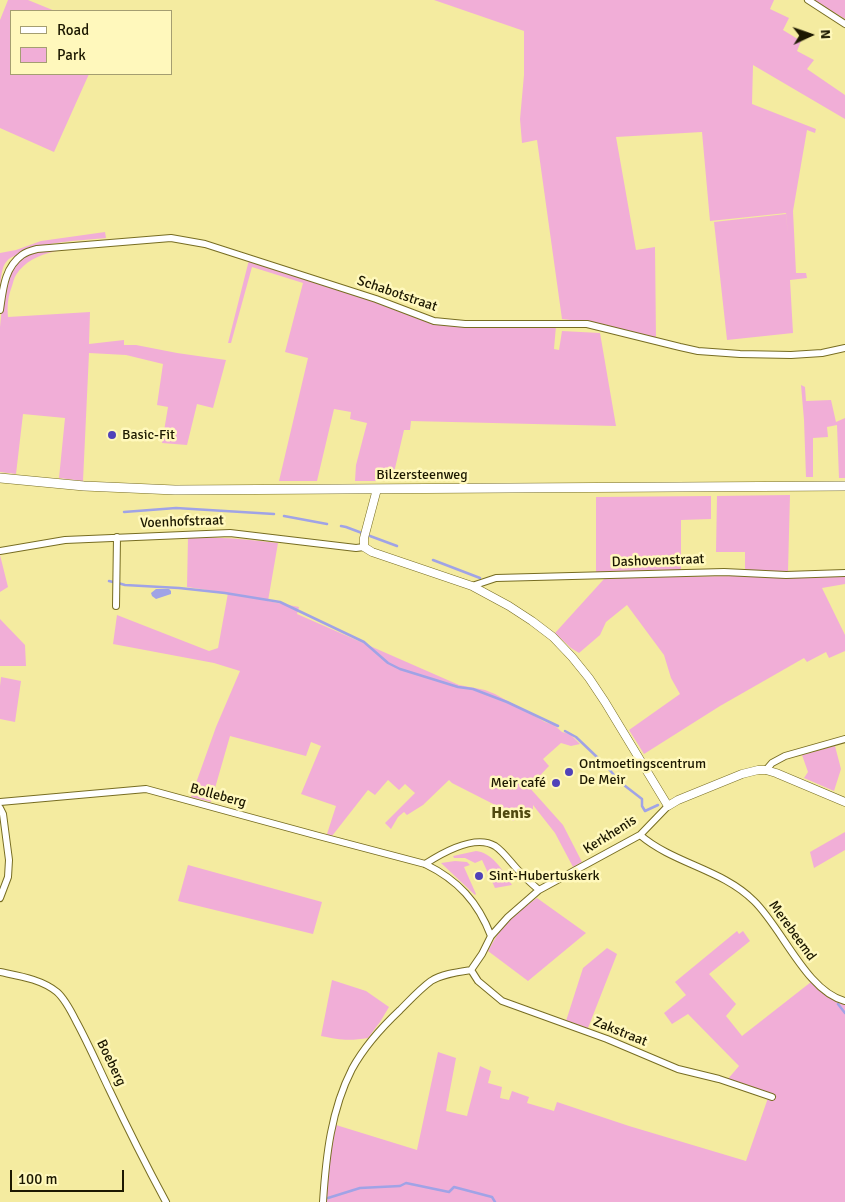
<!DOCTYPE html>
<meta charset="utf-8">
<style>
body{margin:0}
#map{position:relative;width:845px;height:1202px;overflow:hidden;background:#f4eba0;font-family:Signika,sans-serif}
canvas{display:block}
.legend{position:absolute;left:10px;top:10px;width:162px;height:65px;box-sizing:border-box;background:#fff8bc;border:1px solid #a49e71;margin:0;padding:6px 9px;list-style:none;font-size:15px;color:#1c1800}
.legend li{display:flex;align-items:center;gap:10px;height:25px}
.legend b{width:25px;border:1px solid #a49e71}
.north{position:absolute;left:785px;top:10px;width:50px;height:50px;-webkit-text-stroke:4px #fff8bc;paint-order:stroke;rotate:87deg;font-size:14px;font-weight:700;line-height:20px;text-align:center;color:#1c1800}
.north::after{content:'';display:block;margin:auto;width:18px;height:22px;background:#1c1800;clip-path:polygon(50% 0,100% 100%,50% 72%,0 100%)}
.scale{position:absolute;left:10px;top:1170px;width:114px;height:22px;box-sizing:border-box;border:2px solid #1c1800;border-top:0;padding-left:6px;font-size:15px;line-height:18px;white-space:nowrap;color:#1c1800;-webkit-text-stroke:4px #fff8bc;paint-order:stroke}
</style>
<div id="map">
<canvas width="845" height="1202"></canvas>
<ul class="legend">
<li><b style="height:6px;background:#fff"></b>Road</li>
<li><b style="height:14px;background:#f1aed7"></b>Park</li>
</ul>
<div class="north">N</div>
<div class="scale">100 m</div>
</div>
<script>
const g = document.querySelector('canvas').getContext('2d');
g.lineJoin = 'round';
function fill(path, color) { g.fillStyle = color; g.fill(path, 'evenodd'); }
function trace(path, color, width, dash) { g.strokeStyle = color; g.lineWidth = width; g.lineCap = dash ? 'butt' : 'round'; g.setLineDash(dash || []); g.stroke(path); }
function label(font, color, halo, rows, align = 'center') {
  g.font = font + ' Signika,sans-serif'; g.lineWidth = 5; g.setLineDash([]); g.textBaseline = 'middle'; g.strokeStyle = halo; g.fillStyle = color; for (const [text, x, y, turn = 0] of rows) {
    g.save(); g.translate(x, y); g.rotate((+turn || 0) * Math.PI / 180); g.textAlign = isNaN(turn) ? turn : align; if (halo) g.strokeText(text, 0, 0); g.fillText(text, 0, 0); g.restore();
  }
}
const green = new Path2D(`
 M8 0H28L55 11H11V74H89L54 152 0 128V20Z
 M434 0H774L770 9 789 18 783 30 801 41 797 51 814 60 807 69 845 95V119L753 65 752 104 816 129 815 133 807 130 793 211 796 273H806L807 278 790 280 793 333 727 340 714 222 786 214 788 236 786 213 710 221 702 132 616 137 636 250 655 247 656 339 588 322 562 319 537 140 522 143 520 119 524 75V31Z
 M814 0H845V19Z
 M105 232 106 238C76 241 44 241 17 255 14 256 9 258 7 261 1 267 1 280 0 287V253L16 250 41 241Z
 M102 246C73 249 33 248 16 275 14 278 13 283 12 286 8 297 7 305 8 317L90 312 89 344 124 340V345H136L177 353 226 360 213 408 197 404 187 445 162 443 168 407 157 405 163 364 126 355 89 353 83 481 59 478 65 418 23 414 16 474 0 472V327L3 295 10 272 19 261 31 252Z
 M249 260 374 301 435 324 465 327 556 326 554 349 559 350 562 331 600 333 616 426 411 421 410 430H404L392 481H355L356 465 367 423 350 419 351 412 334 409 317 481H279L308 358 285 352 303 283 252 267 231 343H228Z
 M801 385 805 387 806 401 831 400 836 422 845 418V478H839L837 425 827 427 828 437 813 438V477H806L804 420Z
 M790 495 788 571 745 572V552H716L717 496Z
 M711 496V519L681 520V572L596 573V497Z
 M188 537C218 537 248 539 278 543L268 601 299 607 297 614 459 685 485 690 495 694 545 722 554 725 562 732 570 734 580 744 571 746 561 743 543 759 549 766 529 787 563 825 582 862 573 867 555 833 533 805V809L513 821 505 810 452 783 449 780 423 805 407 815 404 812 398 817 391 829 385 823 415 793 405 784 399 790 388 780 375 795 368 790 332 836 327 834 336 806 301 794 321 746 311 742 306 756 230 736 211 802 191 797 216 727 240 671 214 663 113 644 117 615 209 651 218 648 228 593 187 587Z
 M0 555 8 587 0 592Z
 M845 575V584L822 588 845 635V651L829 658 826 652 807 662 804 658 720 706 644 754 629 730 680 694 671 678 664 655 627 605 606 622 600 635 579 653 571 648 555 633 604 579 637 577Z
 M0 619 25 645 26 666H0Z
 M1 677 21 681 15 722 0 719V686Z
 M835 746 841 769 834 791 804 778 808 772 802 755Z
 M845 832V850L814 868 810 852Z
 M476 851C492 852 504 872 512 885L495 888 482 860 475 863 465 858H454L453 856Z
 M455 861 467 862 470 865 464 867 476 894 475 895 441 863Z
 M188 865 322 902 313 934 178 901Z
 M537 898 586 933 528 981 488 951C492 944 496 936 501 930 511 917 524 907 537 898Z
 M737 931 739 934 743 931 750 941 709 974 736 1004 726 1016 742 1036 811 982C821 991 831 1000 845 1005V1202H326L329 1165 336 1125 417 1150 438 1052 456 1058 446 1111 467 1116 480 1066 491 1071 488 1083 502 1087 500 1098 509 1100 512 1091 529 1097 527 1103 554 1111 557 1102 629 1126 746 1161 768 1098 727 1080 739 1066 688 1014 672 1024 664 1013 686 995 675 982Z
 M607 948 617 954 588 1028 566 1021 583 968Z
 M332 980 366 991 389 1007 380 1022 368 1038C350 1041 339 1040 321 1036Z`);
const water = new Path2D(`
 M156 589H169L171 591V594L156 599 152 596 151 593Z`);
const stream = new Path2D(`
 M124 512 176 508 274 514
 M284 516 327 524
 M341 526 346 527 362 533
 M370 536 397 546
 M433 560 480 578
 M109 581 113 582
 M118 583 125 585 179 588 225 593 280 602 364 642 388 663 400 669 458 687 473 689 507 702 558 726
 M565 731 576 737 598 758
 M602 761 620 782 642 799V806L645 811 658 805
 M838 1004 845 1013
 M328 1198 360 1188 400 1186 406 1183 449 1192 454 1187 492 1197 495 1202`);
const minor = new Path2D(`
 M808 0 845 24
 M0 310C3 290 4 268 22 255 26 252 33 250 37 249L171 238 205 244 376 299 434 321 465 324H587L680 347 698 351 740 354 791 355 822 353 845 348
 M0 551 65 540 230 533 356 548 364 547
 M472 586 496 578 724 572 786 575 845 573
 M116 606 117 537
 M766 770 772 763 785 756 845 739
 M0 802 146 789 315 835 425 864C458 880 478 902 491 936
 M0 808 3 814 9 860 8 877 0 898
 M640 835C674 864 722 869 754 901 782 928 807 992 845 1001
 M425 864C442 853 475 834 495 846 504 852 511 863 519 871 525 878 532 884 539 890
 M471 970 478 981 502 1001 607 1039 678 1069 719 1079 772 1097
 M471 970 482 954 491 936 508 917 539 890 640 835 668 806
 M0 972C19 976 41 979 57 992 65 999 71 1011 76 1021 88 1043 98 1066 109 1089 127 1127 146 1165 166 1202
 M323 1202C326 1156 331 1110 352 1069 364 1047 382 1027 400 1010 410 1000 420 989 431 981 442 974 458 972 471 970`);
const tertiary = new Path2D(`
 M377 489 364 538V547L372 552 472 586 509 606 532 621 553 637 572 657 589 678 605 702 668 806 678 800 742 774 758 770H766L776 773 845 802`);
const secondary = new Path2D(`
 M0 478 84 486 175 490 845 486`);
const markers = [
 [112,435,5,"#5042b9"],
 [569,772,5,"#5042b9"],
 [556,783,5,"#5042b9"],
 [479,876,5,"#5042b9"]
];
const streetNames = [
 ["Schabotstraat",397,294,19],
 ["Bilzersteenweg",422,475],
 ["Voenhofstraat",182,522,-2],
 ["Dashovenstraat",658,561,-2],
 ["Bolleberg",218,796,15],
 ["Kerkhenis",610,835,-32],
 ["Merebeemd",792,931,54],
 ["Zakstraat",620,1032,22],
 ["Boeberg",111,1063,64]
];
const poiNames = [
 ["Basic-Fit",122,435],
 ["Ontmoetingscentrum",579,764],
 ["De Meir",579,780],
 ["Meir café",546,783,"right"],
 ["Sint-Hubertuskerk",489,876]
];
const quarterNames = [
 ["Henis",511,814]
];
fill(green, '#f1aed7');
fill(water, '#a0a3e6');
trace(stream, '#a0a3e6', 2.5);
trace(minor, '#776d22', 8);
trace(tertiary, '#776d22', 9);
trace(secondary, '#776d22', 10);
trace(minor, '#fff', 6);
trace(tertiary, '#fff', 8);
trace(secondary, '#fff', 9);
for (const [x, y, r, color] of markers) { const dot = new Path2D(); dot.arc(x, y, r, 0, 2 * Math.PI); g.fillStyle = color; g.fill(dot); trace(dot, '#fff8bc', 2); }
label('14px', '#1c1800', '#fff8bc', streetNames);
label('14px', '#1c1800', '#fff8bc', poiNames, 'left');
label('bold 16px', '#514a10', '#fff8bc', quarterNames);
</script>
